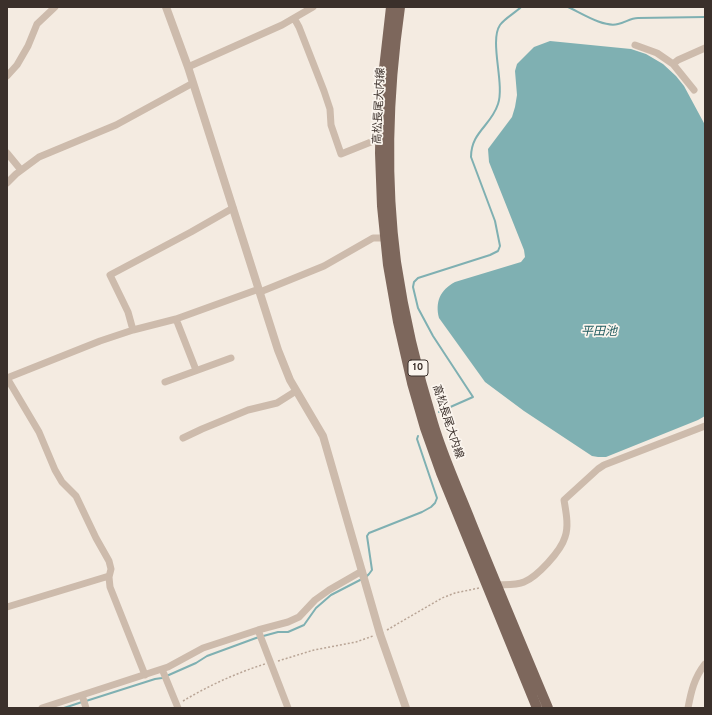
<!DOCTYPE html>
<meta charset="utf-8">
<style>
body{margin:0}
#map{position:relative;width:712px;height:715px;overflow:hidden;background:#f4ebe1;font-family:Overpass,sans-serif}
canvas{display:block}
.frame{position:absolute;inset:0;border:8px solid #3b302b;pointer-events:none}
</style>
<div id="map">
<canvas width="712" height="715"></canvas>
<div class="frame"></div>
</div>
<script>
const g = document.querySelector('canvas').getContext('2d');
g.lineJoin = 'round';
function fill(path, color) { g.fillStyle = color; g.fill(path, 'evenodd'); }
function trace(path, color, width, dash) { g.strokeStyle = color; g.lineWidth = width; g.lineCap = dash ? 'butt' : 'round'; g.setLineDash(dash || []); g.stroke(path); }
function label(font, color, halo, rows, align = 'center') {
  g.font = font + ' Overpass,"Noto Sans JP",sans-serif'; g.lineWidth = 3.5; g.setLineDash([]); g.textBaseline = 'middle'; g.strokeStyle = halo; g.fillStyle = color; for (const [text, x, y, turn = 0] of rows) {
    g.save(); g.translate(x, y); g.rotate((+turn || 0) * Math.PI / 180); g.textAlign = isNaN(turn) ? turn : align; if (halo) g.strokeText(text, 0, 0); g.fillText(text, 0, 0); g.restore();
  }
}
const water = new Path2D(`
 M550 41 631 49 646 54 663 64 676 76 684 86 705 125V416L698 420 606 457H598L592 456 524 411 485 382 439 318C435 302 440 290 455 282L521 262 525 257 524 250 489 162 488 149 512 117 515 107 517 95 515 71 517 64 534 47Z`);
const stream = new Path2D(`
 M568 7C581 13 604 28 618 24 625 23 630 18 638 18L705 17
 M439 412 473 397 433 336 418 308 413 287 414 282 418 278 490 255 498 251 500 246 495 221 471 157C471 132 491 126 498 104 505 84 489 41 500 25 505 18 515 13 521 7
 M366 577 369 574 372 570 367 536 369 533 422 512 431 507 435 503 437 498 417 439 418 436
 M86 701 155 679 162 678 196 663 207 656 256 638 278 632H288L304 625 316 608 331 595 362 579
 M64 708 82 702`);
const path = new Path2D(`
 M387 630 442 598 455 593 479 588
 M278 661 314 650 356 642 373 636
 M183 701C208 686 236 673 265 664`);
const minor = new Path2D(`
 M294 18 299 27 324 91 330 109 331 125 341 154 381 138
 M635 45 657 53 673 64 694 90
 M673 64 678 60 705 48
 M188 67 282 25 313 7
 M7 76 17 65 28 46 37 24 55 7
 M7 153 21 170
 M7 183 16 174 39 157 116 125 193 83
 M260 292 324 266 373 238H385
 M176 319 196 370
 M133 330 128 312 110 275 191 232 233 208
 M7 378 39 432 55 470 62 482 76 496 96 538 109 561 111 569 109 577 110 587 145 675
 M7 378 100 341 133 330 176 319 259 289
 M165 382 231 358
 M183 438 202 429 248 410 277 403 296 391
 M493 585C503 584 515 586 524 582 537 577 561 551 565 537 569 526 566 512 564 500L598 469 604 465 705 426
 M7 607 109 576
 M258 630 288 708
 M162 669 178 708
 M82 695 86 708
 M42 708 168 667 203 648 258 630 288 622 299 617 315 600 329 590 362 571
 M688 708C691 692 694 678 705 664`);
const tertiary = new Path2D(`
 M166 7 188 67 278 350 290 380 323 436 380 634 406 708`);
const primary = new Path2D(`
 M391 7 381 95 380 153 382 206 388 265 398 322 412 383 425 428 441 473 537 708
 M400 7C388 91 385 178 396 262 404 316 417 371 433 423 443 457 458 489 471 522 496 584 522 646 548 708`);
const shields = [
 [418,368,20]
];
const shieldNames = [
 ["10",418,368]
];
const streetNames = [
 ["高松長尾大内線",380,106,-87],
 ["高松長尾大内線",447,422,72]
];
const waterNames = [
 ["平田池",599,333]
];
fill(water, '#7fb0b2');
trace(stream, '#7fb0b2', 2);
trace(path, '#b9a596', 1.5, [2, 2]);
trace(minor, '#cdbbac', 7);
trace(tertiary, '#cdbbac', 8);
trace(primary, '#7d675c', 10);
for (const [x, y, w] of shields) { const box = new Path2D(); box.roundRect(x - w / 2, y - 8, w, 16, 3); g.fillStyle = '#fbf5ee'; g.fill(box); trace(box, '#3b302b', 1); }
label('bold 10px', '#3b302b', null, shieldNames);
label('11px', '#3b302b', '#fbf5ee', streetNames);
label('italic 12px', '#1f5a5e', '#fbf5ee', waterNames);
</script>
